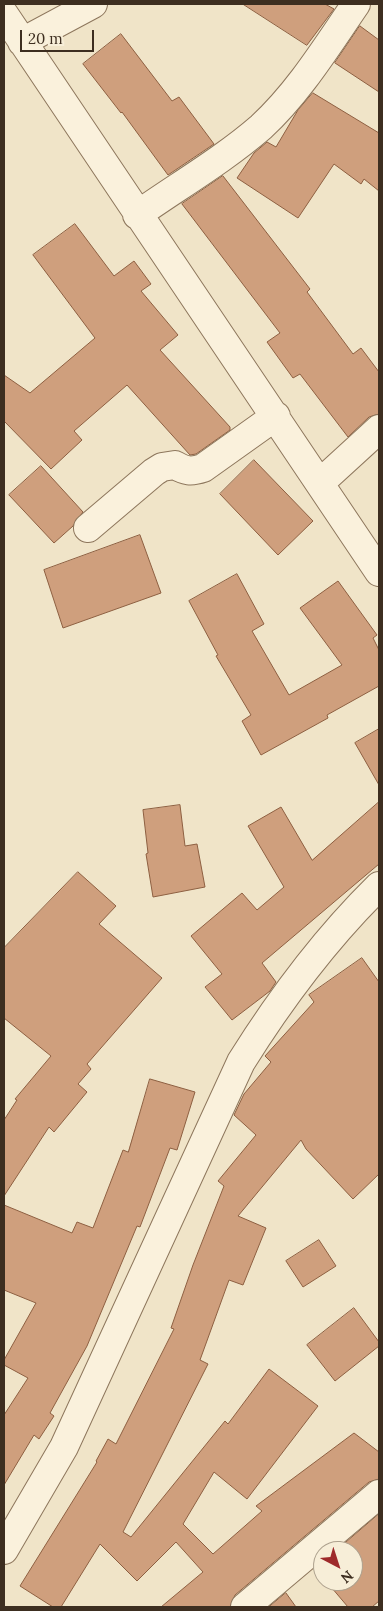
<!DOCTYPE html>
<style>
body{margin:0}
#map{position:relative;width:383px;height:1611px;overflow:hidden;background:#f0e4c8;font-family:Lora,serif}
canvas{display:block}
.frame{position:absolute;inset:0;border:5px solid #3d2e20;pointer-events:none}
.north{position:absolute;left:313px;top:1541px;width:50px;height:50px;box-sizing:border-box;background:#f7eed8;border:1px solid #ada18e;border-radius:50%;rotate:140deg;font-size:14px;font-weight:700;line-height:20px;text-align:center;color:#3d2e20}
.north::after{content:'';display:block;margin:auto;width:18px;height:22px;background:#9e2a2b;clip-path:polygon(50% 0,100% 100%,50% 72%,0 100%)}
.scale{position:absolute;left:20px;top:30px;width:74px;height:22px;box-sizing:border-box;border:2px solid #3d2e20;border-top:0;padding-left:6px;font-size:15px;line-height:18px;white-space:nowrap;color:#3d2e20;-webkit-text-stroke:4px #f7eed8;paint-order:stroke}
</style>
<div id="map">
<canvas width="383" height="1611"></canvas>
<div class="frame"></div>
<div class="north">N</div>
<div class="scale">20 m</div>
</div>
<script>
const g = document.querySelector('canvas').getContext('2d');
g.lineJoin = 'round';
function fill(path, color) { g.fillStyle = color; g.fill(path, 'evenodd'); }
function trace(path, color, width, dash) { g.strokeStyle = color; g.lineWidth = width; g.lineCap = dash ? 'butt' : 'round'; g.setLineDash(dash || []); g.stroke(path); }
const building = new Path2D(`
 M243 4H325L334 9 307 45Z
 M360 26 379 40V92L335 63Z
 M121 34 172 101 179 97 214 144 168 175 122 112 121 113 83 64Z
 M313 93 379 133V191L364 179 361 184 334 164 298 218 237 178 254 153 267 142 276 147 298 110Z
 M223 176 310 289 307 292 353 354 361 348 379 372V414L369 417 348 437 300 374 293 378 267 342 280 333 182 204Z
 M75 224 114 276 134 261 151 284 141 291 178 335 160 350 230 427V430L196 454 190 455 127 385 74 431 82 440 51 469 4 421V375L30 393 95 338 33 255Z
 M254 460 313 521 278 555 220 494Z
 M41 466 83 512 73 526 54 543 9 495Z
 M140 535 161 593 63 628 44 570Z
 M237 574 264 624 252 631 289 695 342 665 300 608 338 581 377 635 373 638 379 650V686L327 715 328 718 261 755 242 721 251 715 216 656 218 655 189 601Z
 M379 729V785L355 743Z
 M379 802V864L262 963 276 982 270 991 232 1020 205 987 222 974 191 936 242 893 257 910 284 887 248 826 281 807 312 860Z
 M180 805 185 846 197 844 205 887 153 897 146 854 148 853 143 810Z
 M78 872 116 906 99 924 162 978 87 1064 91 1069 78 1084 87 1092 54 1132 49 1127 4 1196V1120L17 1100 15 1099 51 1056 4 1018V948Z
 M362 958 379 982V1174L353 1199 306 1149 301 1140 238 1216 266 1228 243 1285 229 1280 200 1360 208 1364 123 1532 131 1537 225 1421 228 1424 269 1369 318 1406 247 1499 214 1472 183 1524 213 1554 262 1511 256 1506 354 1433 379 1452V1479L369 1482 235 1595 230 1607H161L203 1572 176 1542 137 1581 100 1544 61 1607H53L20 1586 97 1462 96 1461 108 1439 116 1444 174 1329 171 1328 193 1265 224 1186 218 1181 256 1135 234 1115 244 1094 271 1062 265 1056 314 1002 309 995Z
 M150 1079 195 1092 177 1150 170 1148 140 1227 137 1226 87 1346 50 1413 54 1416 39 1439 34 1435 4 1485V1415L28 1378 4 1365V1360L36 1303 4 1290V1205L72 1233 77 1222 93 1228 123 1150 128 1152Z
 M319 1240 336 1266 303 1287 286 1261Z
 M354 1308 379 1342V1346L335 1381 307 1345Z
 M379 1514V1601L372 1607H348L326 1581H353V1551H336Z
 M286 1593 296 1607H269Z`);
const minor = new Path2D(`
 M4 14 379 572
 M22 42 93 4
 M137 215C178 186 223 160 261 127 299 92 327 46 356 4
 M320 483 379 429
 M88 528 154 472 162 467 175 465C185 471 191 472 203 468L276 416
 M4 1550 64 1447 241 1062C281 998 325 939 379 886
 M245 1607 379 1494`);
fill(building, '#cf9f7d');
trace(building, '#8d5f41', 1);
trace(minor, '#8d765c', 30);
trace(minor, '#faf1dc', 28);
</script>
